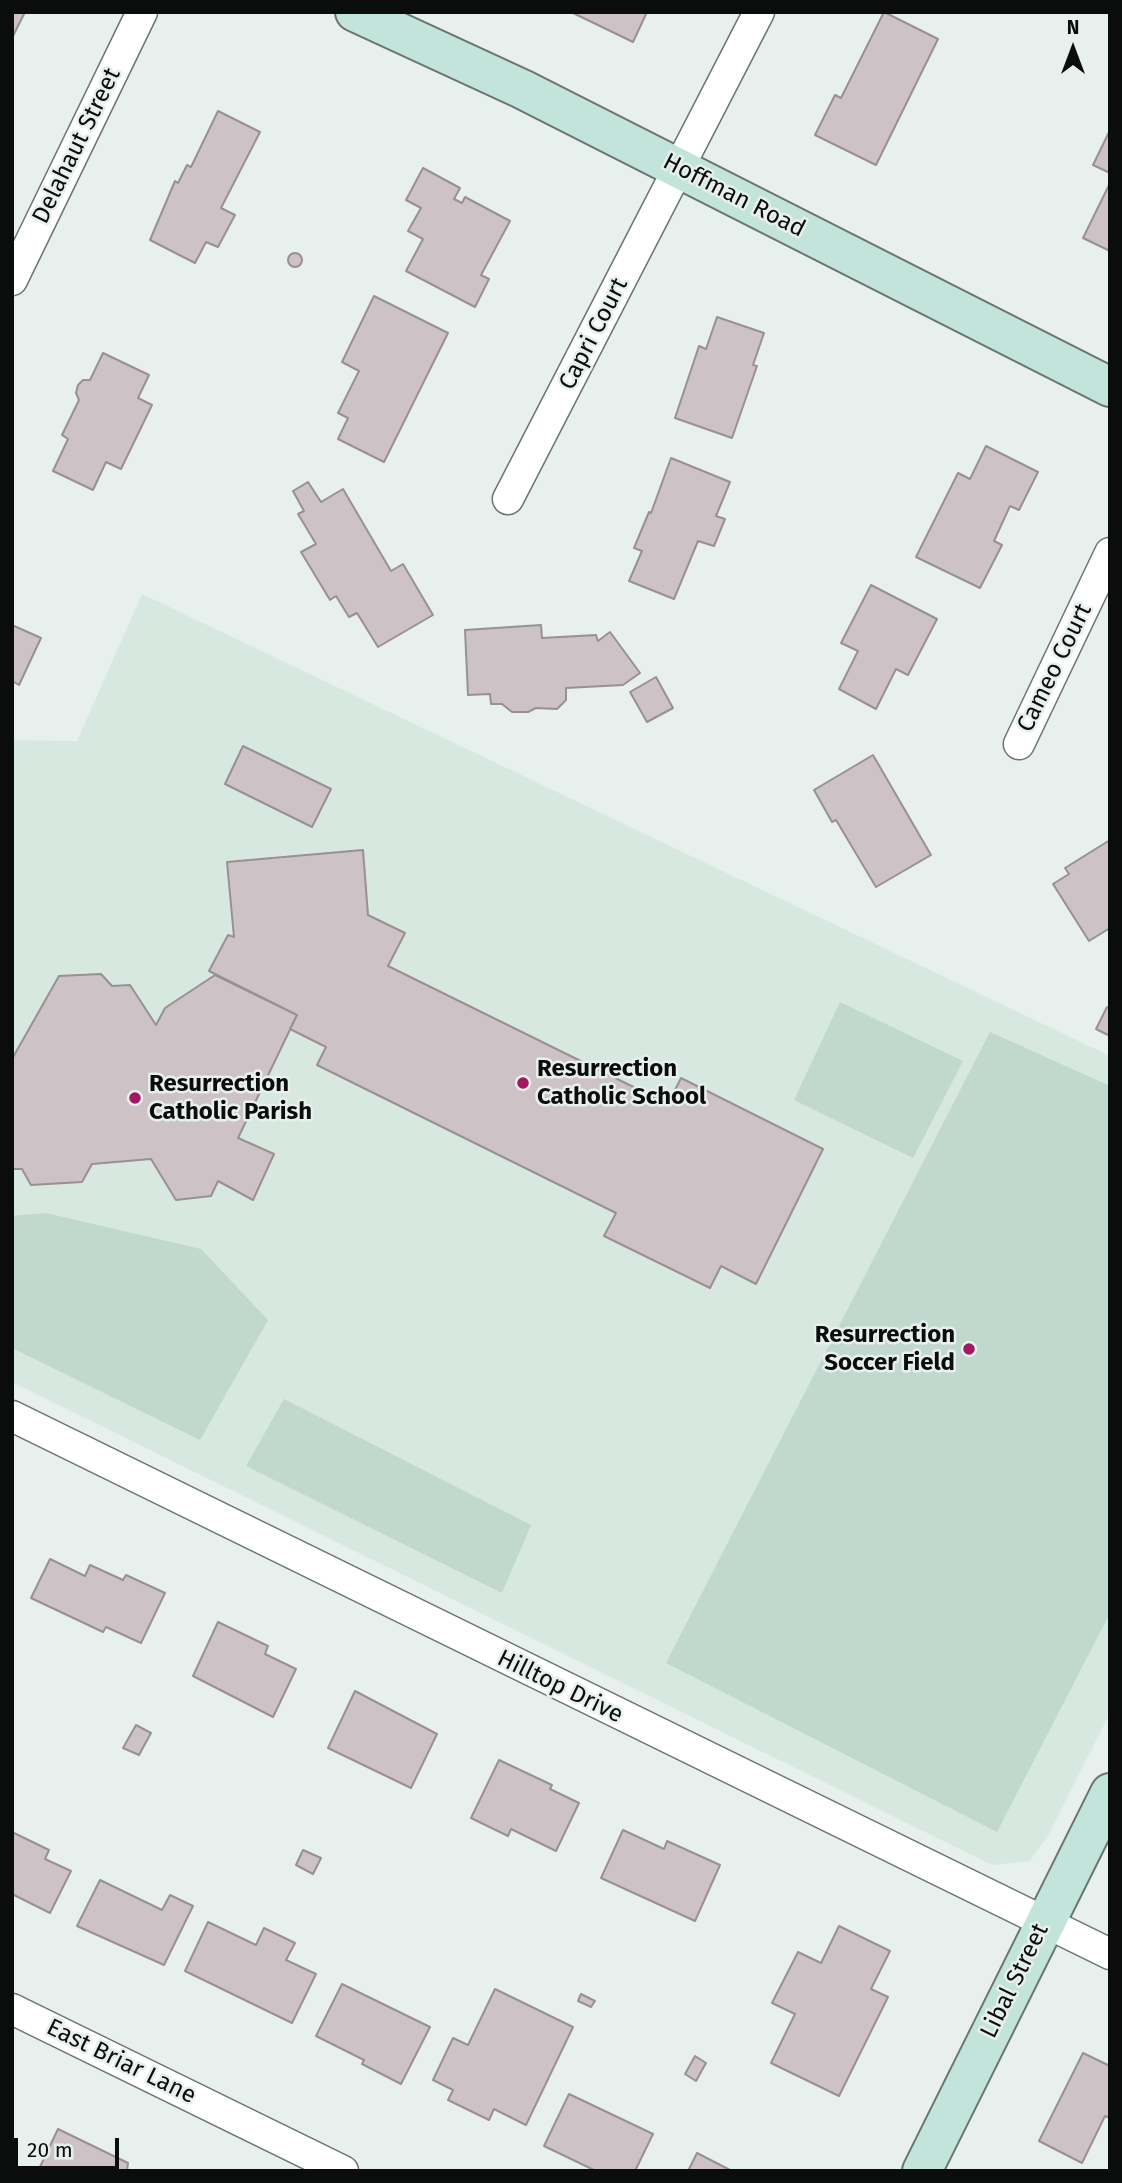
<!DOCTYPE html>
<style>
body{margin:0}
#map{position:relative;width:1122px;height:2183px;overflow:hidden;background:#e7f0ec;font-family:"Fira Sans",sans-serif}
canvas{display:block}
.frame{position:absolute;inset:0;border:14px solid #0a0d0c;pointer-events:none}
.north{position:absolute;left:1038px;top:14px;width:70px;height:70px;-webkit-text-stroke:5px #e7f0ec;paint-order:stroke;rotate:0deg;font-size:19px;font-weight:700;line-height:28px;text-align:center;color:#0a0d0c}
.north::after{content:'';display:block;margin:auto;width:24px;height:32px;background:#0a0d0c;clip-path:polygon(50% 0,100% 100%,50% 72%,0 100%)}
.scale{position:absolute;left:14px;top:2138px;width:105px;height:32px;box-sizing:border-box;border:4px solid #0a0d0c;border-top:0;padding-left:9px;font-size:21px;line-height:24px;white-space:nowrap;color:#0a0d0c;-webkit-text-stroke:5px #e7f0ec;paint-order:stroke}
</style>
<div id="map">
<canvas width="1122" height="2183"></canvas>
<div class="frame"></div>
<div class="north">N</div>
<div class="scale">20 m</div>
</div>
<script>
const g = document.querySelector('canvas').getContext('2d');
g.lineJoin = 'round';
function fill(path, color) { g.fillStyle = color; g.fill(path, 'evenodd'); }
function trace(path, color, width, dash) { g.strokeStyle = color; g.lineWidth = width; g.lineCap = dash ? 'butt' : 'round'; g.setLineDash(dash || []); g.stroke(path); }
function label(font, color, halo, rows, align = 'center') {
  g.font = font + ' "Fira Sans",sans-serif'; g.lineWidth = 5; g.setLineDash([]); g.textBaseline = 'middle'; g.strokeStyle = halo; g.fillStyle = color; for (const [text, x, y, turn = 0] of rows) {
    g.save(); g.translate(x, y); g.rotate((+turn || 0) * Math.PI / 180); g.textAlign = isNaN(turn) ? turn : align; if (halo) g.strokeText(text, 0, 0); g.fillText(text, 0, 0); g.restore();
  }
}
const built = new Path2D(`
 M142 594 1110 1056V1713L1049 1834 1030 1861 992 1865 12 1382V740L77 741Z`);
const green = new Path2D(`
 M840 1002 963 1061 913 1158 794 1100Z
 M990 1032 1110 1086V1613L997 1832 666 1663Z
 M46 1213 201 1249 268 1320 200 1440 12 1348V1216Z
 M284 1399 531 1525 502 1593 246 1466Z`);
const building = new Path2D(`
 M12 12H25L12 38Z
 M571 12H647L633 42Z
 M884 12 938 39 876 165 815 135 835 95 841 98Z
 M218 111 260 132 221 208 235 215 218 247 206 242 195 263 150 240 175 181 178 183 187 165 191 167Z
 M1110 130V173L1093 165Z
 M423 168 460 188 454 199 462 203 465 197 510 221 481 275 489 279 475 307 406 271 423 239 408 231 421 208 406 200Z
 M1110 183V251L1083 238Z
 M288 260a7 7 0 1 1 14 0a7 7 0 1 1-14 0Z
 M374 296 448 333 384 462 338 439 348 418 338 413 359 371 342 362Z
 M717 317 764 333 753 365 757 366 732 438 675 418 699 346 706 349Z
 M103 353 149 375 138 398 152 405 121 469 106 462 93 490 53 471 68 439 62 435 79 400 76 393 78 385 83 380H90Z
 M986 446 1038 472 1019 510 1010 506 994 541 1002 545 980 588 916 557 958 473 970 479Z
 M671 458 730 482 716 516 725 519 714 546 698 541 674 599 629 581 642 551 634 548 649 512 651 513Z
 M308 482 321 502 343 489 391 571 403 564 433 615 378 647 357 613 349 617 336 596 330 600 301 552 316 544 298 514 304 511 293 491Z
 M871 585 937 619 908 675 896 669 876 709 839 689 858 651 841 643Z
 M12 625 41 638 19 685 12 681Z
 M541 625 542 638 596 635 598 641 610 632 640 673 623 685 566 688V700L557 709 536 708 528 712H512L502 704H491L490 694 468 695 465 630Z
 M656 677 673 708 647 722 630 692Z
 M243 746 331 789 312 827 225 784Z
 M873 755 931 855 876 887 836 820 832 822 814 790Z
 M1110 840V928L1089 941 1053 884 1069 874 1065 868Z
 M363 850 368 915 405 933 388 966 668 1104 681 1078 823 1149 756 1284 721 1266 710 1288 604 1236 616 1213 317 1065 326 1047 290 1029 297 1015 209 971 228 935 234 937 227 862Z
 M101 974 112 986 130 985 156 1025 165 1008 215 975 297 1015 238 1138 274 1154 253 1200 218 1181 211 1196 176 1200 151 1159 92 1164 82 1182 31 1185 22 1169H12V1059L59 976Z
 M1107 1007 1110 1009V1036L1096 1029Z
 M50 1559 85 1576 90 1565 123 1580 126 1575 165 1593 141 1643 106 1627 103 1632 31 1598Z
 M218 1622 268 1646 265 1654 296 1669 273 1717 193 1676Z
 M355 1691 437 1734 411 1788 328 1748Z
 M136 1725 151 1733 139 1755 123 1748Z
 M499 1760 552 1785 550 1789 579 1803 556 1851 511 1829 508 1836 471 1818Z
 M623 1830 664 1849 667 1841 720 1865 695 1921 601 1878Z
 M12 1832 49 1850 45 1859 71 1871 50 1913 12 1894Z
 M303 1850 321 1858 313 1874 296 1865Z
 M100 1880 162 1910 170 1895 193 1906 164 1965 77 1926Z
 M208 1922 256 1945 264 1928 295 1943 286 1960 316 1974 292 2023 185 1971Z
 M839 1926 890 1951 871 1989 888 1997 839 2096 771 2063 795 2014 772 2003 798 1952 821 1963Z
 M342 1984 430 2027 401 2084 362 2064 364 2060 316 2036Z
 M495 1989 573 2027 526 2125 494 2109 489 2120 448 2100 453 2090 433 2080 453 2038 468 2045Z
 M581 1994 595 2001 591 2007 578 2001Z
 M1083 2053 1110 2066V2118L1105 2116 1082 2163 1039 2141Z
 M695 2056 706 2063 696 2081 685 2074Z
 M569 2094 653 2134 635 2171H596L544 2146Z
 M58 2129 128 2163 127 2171H38Z
 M697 2153 732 2171H688Z`);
const street = new Path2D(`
 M12 280 142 12
 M508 499 759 12
 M1019 744 1110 553
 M12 1416 1110 1954
 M12 2009 343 2171`);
const secondary = new Path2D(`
 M355 12 522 89 1110 387
 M922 2171 1110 1793`);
const markers = [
 [523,1083,7,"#a21862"],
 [135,1098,7,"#a21862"],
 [969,1349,7,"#a21862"]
];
const streetNames = [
 ["Delahaut Street",77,146,-64],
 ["Hoffman Road",734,196,27],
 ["Capri Court",594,334,-63],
 ["Cameo Court",1055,668,-64],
 ["Hilltop Drive",560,1687,26],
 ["Libal Street",1015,1981,-64],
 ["East Briar Lane",121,2062,26]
];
const poiNames = [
 ["Resurrection",537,1069],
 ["Catholic School",537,1097],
 ["Resurrection",149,1084],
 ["Catholic Parish",149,1112],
 ["Resurrection",955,1335,"right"],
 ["Soccer Field",955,1363,"right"]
];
fill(built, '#d6e8e0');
fill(green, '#c0d8ce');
fill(building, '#cdc3c7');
trace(building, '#999093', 2);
trace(street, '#6b7470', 33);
trace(secondary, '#6b7470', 42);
trace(street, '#fff', 30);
trace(secondary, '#c2e4da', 38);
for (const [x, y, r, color] of markers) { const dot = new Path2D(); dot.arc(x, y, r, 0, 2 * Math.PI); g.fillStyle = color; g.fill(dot); trace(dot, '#e7f0ec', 2.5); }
label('24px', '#0a0d0c', '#e7f0ec', streetNames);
label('bold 24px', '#0a0d0c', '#e7f0ec', poiNames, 'left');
</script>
